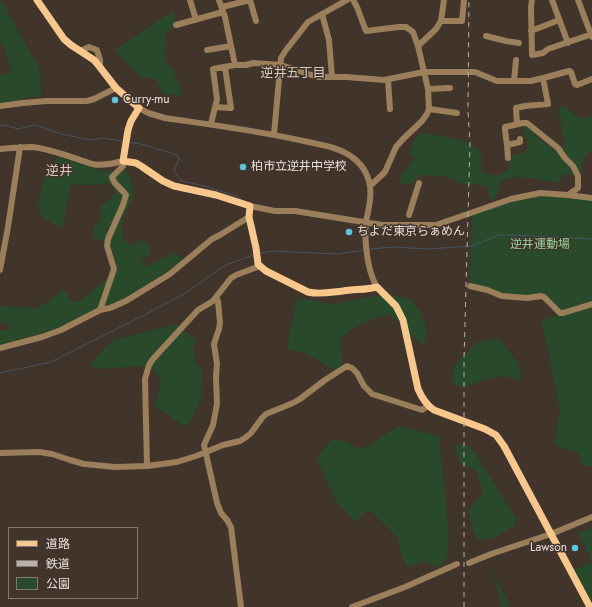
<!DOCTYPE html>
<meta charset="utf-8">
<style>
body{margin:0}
#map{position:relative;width:592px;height:607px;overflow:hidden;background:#41342b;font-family:Jost,"Noto Sans JP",sans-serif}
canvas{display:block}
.legend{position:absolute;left:8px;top:527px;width:130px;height:72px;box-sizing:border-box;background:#41342b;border:1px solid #847971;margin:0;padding:5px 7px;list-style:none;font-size:12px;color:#e9e0db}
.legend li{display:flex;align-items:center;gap:8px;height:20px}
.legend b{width:20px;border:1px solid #847971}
</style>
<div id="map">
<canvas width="592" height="607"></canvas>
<ul class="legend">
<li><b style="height:5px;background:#f7c78c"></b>道路</li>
<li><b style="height:5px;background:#bbb1ab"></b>鉄道</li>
<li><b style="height:11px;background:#284a2b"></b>公園</li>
</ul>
</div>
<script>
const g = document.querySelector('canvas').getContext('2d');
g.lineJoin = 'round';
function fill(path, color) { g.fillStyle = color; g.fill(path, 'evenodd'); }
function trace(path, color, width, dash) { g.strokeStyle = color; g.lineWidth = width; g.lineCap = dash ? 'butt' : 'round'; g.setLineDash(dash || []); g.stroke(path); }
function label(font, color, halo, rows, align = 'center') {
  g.font = font + ' Jost,"Noto Sans JP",sans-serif'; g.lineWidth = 3; g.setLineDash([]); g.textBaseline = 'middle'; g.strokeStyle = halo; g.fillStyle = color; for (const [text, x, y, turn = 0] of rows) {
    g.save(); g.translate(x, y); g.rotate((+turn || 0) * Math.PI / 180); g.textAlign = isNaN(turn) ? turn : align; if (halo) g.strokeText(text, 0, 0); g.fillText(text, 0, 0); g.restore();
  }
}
const green = new Path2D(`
 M0 0H1L40 70 41 96 22 99 0 105V76L12 71 0 39Z
 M173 11 176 25 165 34 164 60 173 70 183 96 163 94 156 79 140 76 115 50Z
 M563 105 580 119 592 115V149L582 160V169L574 175 564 174 559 183 521 177 508 178 501 182 497 196 493 200 489 199 488 188 476 183 466 185 442 176 422 175 410 184H400L401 176 410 165 414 158 409 154 415 138 422 133 446 137 465 141 481 152V172C486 173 492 176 497 175 508 174 510 164 512 155L524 153 528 146 522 125 527 126 538 138 558 152 565 144 558 110Z
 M58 156 104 172 125 170 131 178 134 197 124 215 121 228 124 240 132 246 140 240 148 243 151 254 141 260 145 267 174 253 183 260 150 283 120 301 97 309 69 324 49 331 0 345V330L8 331 10 325 0 322V306L38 308 64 290 72 302 79 301 101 284 118 270C113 253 114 241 94 238L93 229 100 219V207L117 192 108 183 93 185H70L63 227 54 224 41 216 38 208 44 178Z
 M540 193 592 198V467L582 465 578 453 554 445 560 411 548 350 541 321 563 313 541 296 527 298 470 286 472 212Z
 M386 294 411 299 422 315 427 330 425 342 422 345 391 316H381L355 327 341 338 342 370 331 368 305 353 288 349 289 335 297 298 332 304Z
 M177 324 196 340 193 350 197 365 202 368 201 400 187 427 154 406 161 382 153 369 141 366 99 369 90 364 101 352 114 340Z
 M499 338 519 364 521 381 501 375 469 385 462 388 452 383 453 367 477 342Z
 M399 426 439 436 449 534 447 558 437 568 426 561 410 567 406 565 400 550 399 539 372 512 366 511 358 519 357 524 337 503 316 458 332 439 345 441 361 450Z
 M454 443 471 447 516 518 515 525 498 536 479 541 472 528 469 510 483 493 476 470 461 464Z
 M592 527V561L578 533Z
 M592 562V607L573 570Z
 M487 563 511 607H501L497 586Z`);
const stream = new Path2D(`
 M0 126 5 125 18 129 35 125 61 134 91 140 102 138 122 141
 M129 142 141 144 177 155 179 158 174 172 182 181 204 186 236 196 242 200
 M254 224 256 232
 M369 249 394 247 426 249 472 246 499 235H512L592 239
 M260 253 272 251 338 254 364 250
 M0 373 51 362 150 312 184 294 224 266 253 255`);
const minor = new Path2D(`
 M190 0 196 20
 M219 0 225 17 235 65
 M353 0 357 7 366 31 399 27H406L413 32 418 46 428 89 429 109 427 114 422 121 403 139 396 147 385 172 370 186
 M532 0 531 7 532 55 543 53 548 49 592 34
 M552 0 568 43
 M578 0 592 37
 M222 7 250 0 256 21
 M322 14 329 40 332 77
 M441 21H462L464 0
 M176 25 223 12
 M531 31 559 20
 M486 36 506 41 519 43
 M418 46 436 29 441 21 444 0
 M207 50 231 46
 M80 51 89 47 97 50 100 60V67
 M388 80 390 109
 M514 81 516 60
 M428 89 450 88
 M0 106 23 103 47 101H87L94 99 116 88
 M215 107 231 108 225 67
 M139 108 148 113 165 118C213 125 261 131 308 142 322 145 337 147 349 155 360 162 368 173 370 186 372 199 368 210 366 222 364 236 367 263 372 276 373 280 375 283 377 287
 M429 109 457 113
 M211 124 217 99 213 69 235 65H246L253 63 281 65 302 72 318 77H346L384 80 424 72H475L497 81H531L551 76 569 71 571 72 575 84 577 85 592 79
 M517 124 516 108 525 106 548 104 543 78
 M274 134 281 58 286 50 308 22 347 0
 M520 139V142L507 145 505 130V127L523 123H527L558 148 565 158 573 166 578 176V188L568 195
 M507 145 508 158
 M0 149C11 148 21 147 32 147 52 149 73 158 92 164 103 166 112 164 123 161V166L112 177C113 184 122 189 126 195L123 205 108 239 107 246 114 269 100 310
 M250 206 275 211H295L382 225H436L511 199 540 193 568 195 592 198
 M409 215 419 183
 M0 270 8 227 20 147
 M470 286 487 290 502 296 527 298 541 296 544 297 560 313H563L592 304
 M0 348 42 337 61 330 100 310 110 308 126 301 170 274 212 239 220 235 249 217
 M0 453 39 452 52 454 70 460 84 464 115 467 147 466 177 462 196 456 223 445 240 441 245 438 251 433 262 418 266 414 293 403 300 399 325 380 347 366 352 368 357 373 364 386 372 394 422 410 428 406
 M147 466 145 379 149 365 153 359 198 310 213 301 216 297
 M469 563 491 554 551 534 592 517
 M241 607 231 527 227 520 221 513 217 503 204 445 213 425 217 404 216 377 217 364 214 344 219 329 220 323 218 301 216 297 231 278 236 275 260 266
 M352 607 405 587 457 564`);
const major = new Path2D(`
 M37 0 64 39 71 45 94 60 99 66 116 88 139 108 131 121 128 130 123 161 136 163 141 166 163 181 174 186 216 195 250 206 249 217 256 248 258 264 260 266 266 271 308 292C320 295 331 292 343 291 354 289 366 290 377 287L396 306 403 320 418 389C422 398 426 405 434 410L485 429 496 435 504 446 590 607`);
const rail = new Path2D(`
 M464 607V359L470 143 468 112 469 0`);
const markers = [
 [115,100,4,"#56c9e0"],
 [243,167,4,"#56c9e0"],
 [349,232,4,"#56c9e0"],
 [575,548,4,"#56c9e0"]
];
const poiNames = [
 ["Curry-mu",123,100],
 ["柏市立逆井中学校",251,167],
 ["ちよだ東京らぁめん",357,232],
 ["Lawson",567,548,"right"]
];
const parkNames = [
 ["逆井運動場",540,245]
];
const neighbourhoodNames = [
 ["逆井五丁目",293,74],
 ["逆井",59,172]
];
fill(green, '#284a2b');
trace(stream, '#475567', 1);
trace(minor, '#9b7e5a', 6);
trace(major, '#f7c78c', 7);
trace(rail, '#bbb1ab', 1, [5, 5]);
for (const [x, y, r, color] of markers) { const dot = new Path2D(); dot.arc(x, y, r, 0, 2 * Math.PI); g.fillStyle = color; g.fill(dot); trace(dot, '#41342b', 1.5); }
label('12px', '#e9e0db', '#41342b', poiNames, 'left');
label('12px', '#93d497', '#41342b', parkNames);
label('13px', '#dac9be', '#41342b', neighbourhoodNames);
</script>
